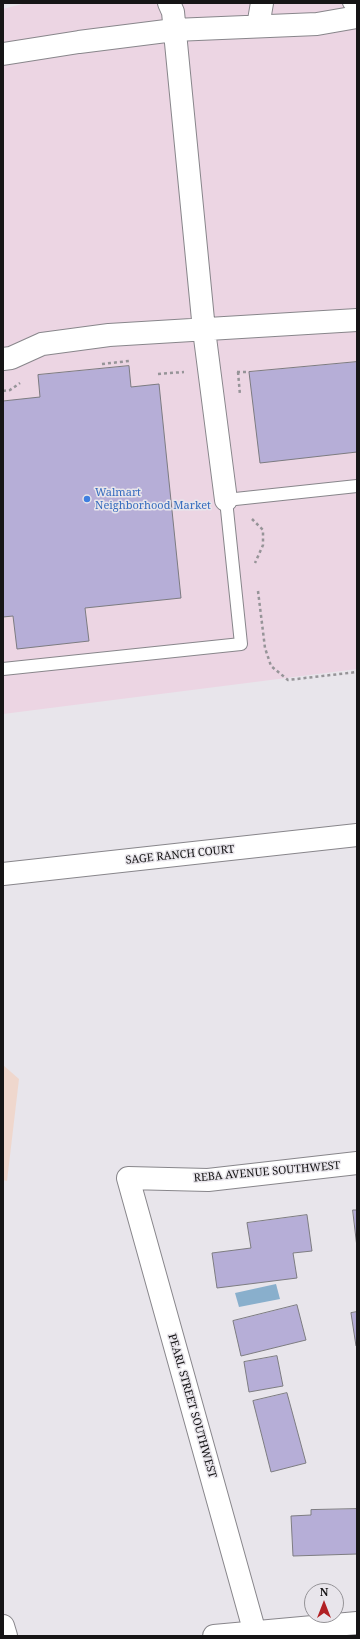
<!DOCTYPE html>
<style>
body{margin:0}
#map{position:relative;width:360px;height:1639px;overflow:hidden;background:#e8e5eb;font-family:"Noto Serif",serif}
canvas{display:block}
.frame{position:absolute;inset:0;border:4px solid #161516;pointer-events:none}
.north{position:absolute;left:304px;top:1583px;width:40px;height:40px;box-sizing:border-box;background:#e8e5eb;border:1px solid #949296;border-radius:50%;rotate:0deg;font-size:11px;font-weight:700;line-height:16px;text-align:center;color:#161516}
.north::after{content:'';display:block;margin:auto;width:14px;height:18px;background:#b12024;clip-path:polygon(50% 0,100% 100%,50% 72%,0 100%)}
</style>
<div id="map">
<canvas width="360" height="1639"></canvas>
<div class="frame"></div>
<div class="north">N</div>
</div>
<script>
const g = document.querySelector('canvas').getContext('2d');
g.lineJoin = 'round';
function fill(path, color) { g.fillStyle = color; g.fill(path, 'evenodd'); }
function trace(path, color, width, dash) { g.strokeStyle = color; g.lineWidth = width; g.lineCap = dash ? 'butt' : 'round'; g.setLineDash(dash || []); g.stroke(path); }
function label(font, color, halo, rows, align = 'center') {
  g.font = font + ' "Noto Serif",serif'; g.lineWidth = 3; g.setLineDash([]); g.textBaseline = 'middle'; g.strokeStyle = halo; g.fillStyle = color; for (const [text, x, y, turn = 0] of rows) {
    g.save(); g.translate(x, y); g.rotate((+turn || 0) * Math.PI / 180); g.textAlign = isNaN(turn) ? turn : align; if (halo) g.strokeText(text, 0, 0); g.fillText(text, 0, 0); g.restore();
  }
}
const commercial = new Path2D(`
 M26 3H357V669L3 714V9Z`);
const industrial = new Path2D(`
 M3 1065 19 1079 7 1181 3 1180Z`);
const water = new Path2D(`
 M276 1284 280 1299 239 1307 235 1293Z`);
const building = new Path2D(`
 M357 362V452L260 463 249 372Z
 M129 366 131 387 159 384 181 598 85 608 89 641 17 649 13 616 3 617V401L40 397 38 375Z
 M353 1210H357V1247Z
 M307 1215 312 1251 293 1253 297 1278 217 1288 212 1253 251 1248 247 1223Z
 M297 1305 306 1340 241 1356 233 1321Z
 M357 1312V1346H356L351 1313Z
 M277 1356 283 1386 249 1392 244 1362Z
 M287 1393 306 1463 271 1472 253 1401Z
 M357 1509V1554L293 1556 291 1516 311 1515V1510Z`);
const path = new Path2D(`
 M102 364 129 361
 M237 372H249
 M238 372 240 395
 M158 374 184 372
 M3 391 10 390 20 383
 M252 519 263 530V545L255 563
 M258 591 265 648 271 666 288 680 357 672`);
const service = new Path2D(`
 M349 3 357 14
 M3 669 241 644 226 500 357 486`);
const minor = new Path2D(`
 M169 3 173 12 204 330 226 500
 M258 26 262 3
 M3 54 79 42 174 30 317 24 357 17
 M3 359 11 358 42 344 109 335 357 320
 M3 874 357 835
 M255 1633 128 1178 208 1180 357 1163`);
const tertiary = new Path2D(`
 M214 1636 357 1623`);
const secondary = new Path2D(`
 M3 1626 6 1636`);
const markers = [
 [87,499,4,"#3f7fe0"]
];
const shopNames = [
 ["Walmart",95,493],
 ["Neighborhood Market",95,506]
];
const streetNames = [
 ["SAGE RANCH COURT",180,855,-6],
 ["REBA AVENUE SOUTHWEST",267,1172,-5],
 ["PEARL STREET SOUTHWEST",192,1406,74]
];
fill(commercial, '#ecd5e3');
fill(industrial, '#efd7cd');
fill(water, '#89afcc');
fill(building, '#b6aed7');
trace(building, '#7d7c81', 1);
trace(service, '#88868b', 14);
trace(minor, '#88868b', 24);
trace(tertiary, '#88868b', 24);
trace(secondary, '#88868b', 24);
trace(path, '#969498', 2.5, [3, 3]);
trace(service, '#fff', 12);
trace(minor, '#fff', 22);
trace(tertiary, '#fff', 22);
trace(secondary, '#fff', 22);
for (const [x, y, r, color] of markers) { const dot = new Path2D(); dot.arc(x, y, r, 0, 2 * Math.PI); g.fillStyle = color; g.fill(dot); trace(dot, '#e8e5eb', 1.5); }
label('11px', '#366cbe', '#e8e5eb', shopNames, 'left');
label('11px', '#161516', '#e8e5eb', streetNames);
</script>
